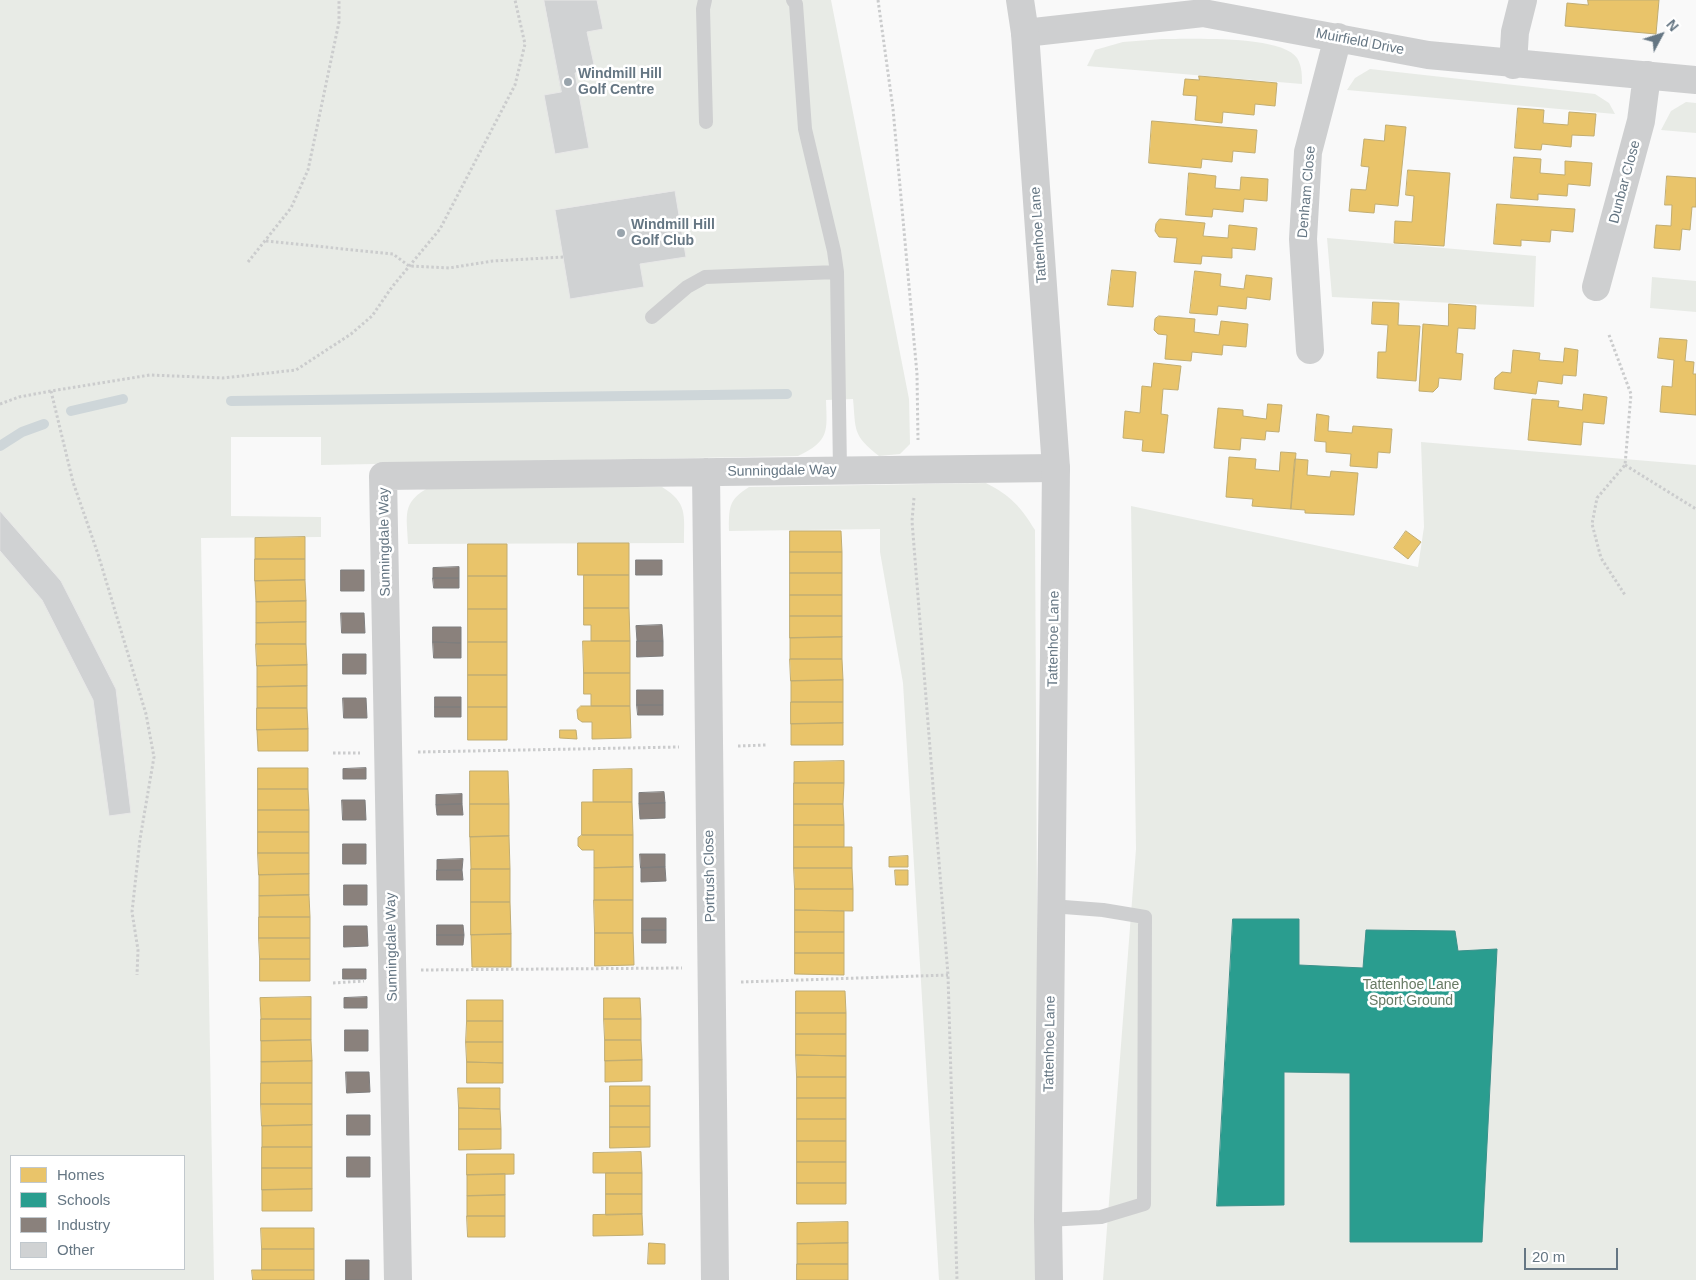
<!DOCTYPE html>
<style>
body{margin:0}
#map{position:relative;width:1696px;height:1280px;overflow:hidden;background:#f9f9f9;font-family:Arial,sans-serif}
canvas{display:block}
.legend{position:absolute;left:10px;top:1155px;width:175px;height:115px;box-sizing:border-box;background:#fff;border:1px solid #c1c8cd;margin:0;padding:6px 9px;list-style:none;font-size:15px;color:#657683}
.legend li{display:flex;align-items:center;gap:10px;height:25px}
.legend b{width:25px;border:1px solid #c1c8cd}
.north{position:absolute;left:1636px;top:10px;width:50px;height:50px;-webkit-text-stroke:4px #fff;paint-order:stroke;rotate:50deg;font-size:14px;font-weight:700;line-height:20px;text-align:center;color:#657683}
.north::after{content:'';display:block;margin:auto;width:18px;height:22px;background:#657683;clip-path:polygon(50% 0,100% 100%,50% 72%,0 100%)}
.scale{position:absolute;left:1524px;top:1248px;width:94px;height:22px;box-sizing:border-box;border:2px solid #657683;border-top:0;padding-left:6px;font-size:15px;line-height:18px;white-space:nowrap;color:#657683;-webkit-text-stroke:4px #fff;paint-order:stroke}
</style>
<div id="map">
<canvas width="1696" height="1280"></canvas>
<ul class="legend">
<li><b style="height:14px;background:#e9c46a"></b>Homes</li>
<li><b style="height:14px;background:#2a9d8f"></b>Schools</li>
<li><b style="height:14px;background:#8a817c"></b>Industry</li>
<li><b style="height:14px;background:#d0d2d3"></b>Other</li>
</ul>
<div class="north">N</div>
<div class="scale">20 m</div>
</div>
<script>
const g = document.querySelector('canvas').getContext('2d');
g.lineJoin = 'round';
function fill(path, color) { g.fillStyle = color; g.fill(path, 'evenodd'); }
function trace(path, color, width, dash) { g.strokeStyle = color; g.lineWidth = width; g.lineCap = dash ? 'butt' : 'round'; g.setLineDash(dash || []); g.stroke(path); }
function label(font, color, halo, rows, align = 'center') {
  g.font = font + ' Arial,sans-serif'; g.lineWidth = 5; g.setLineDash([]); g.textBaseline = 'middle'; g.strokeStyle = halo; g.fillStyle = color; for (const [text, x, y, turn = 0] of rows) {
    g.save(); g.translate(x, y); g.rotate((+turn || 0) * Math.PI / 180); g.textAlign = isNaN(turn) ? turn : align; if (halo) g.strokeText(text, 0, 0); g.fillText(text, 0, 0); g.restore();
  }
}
const green = new Path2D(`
 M0 0H831L909 399 910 444 900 454 879 456C852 435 856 430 853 399L826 400C827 431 830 441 798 456L321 465V437H231V516L321 517V537L201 538 214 1280H0ZM11 1156H184V1269H11Z
 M1162 39C1189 39 1282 35 1297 58 1302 66 1302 75 1302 84L1087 66 1095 50 1123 42Z
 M1370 69 1595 94 1609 103 1615 114 1347 90 1355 78Z
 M1686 102 1696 103V133L1661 130 1671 111Z
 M1327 238 1536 256 1534 307 1332 297Z
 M1652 277 1696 281V312L1650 308Z
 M1421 442 1696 465V1280H1103L1136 849 1131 506 1418 567 1424 527Z
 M986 483C1011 496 1020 506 1035 530L1039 1280H939L903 683 880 552V529L729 531C729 508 728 500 749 487Z
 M430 487H662C688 503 684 515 684 543L408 544C407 515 401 502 430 487Z`);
const homes = new Path2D(`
 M1588 0H1659L1656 34 1565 26 1567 3 1588 5Z
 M1199 76 1277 83 1275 106 1255 104 1254 115 1223 112 1222 123 1195 120 1197 96 1183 95 1185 79 1199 80Z
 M1518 108 1544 110 1543 123 1568 125 1569 112 1596 114 1594 136 1572 135 1571 147 1542 144 1541 150 1515 148Z
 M1152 121 1257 130 1255 153 1233 151 1232 162 1202 159 1201 168 1149 163Z
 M1386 125 1406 127 1398 206 1375 204 1374 213 1349 211 1351 189 1366 190 1369 167 1361 166 1364 139 1384 141Z
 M1514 157 1541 159 1540 173 1565 175V161L1592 163 1590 186 1568 184 1567 196 1538 194V200L1511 198Z
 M1408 170 1450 173 1444 246 1394 243 1395 221 1412 222 1414 196 1406 195Z
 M1189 173 1216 176 1215 188 1240 190 1241 177 1268 179 1267 201 1244 199 1243 212 1213 209 1212 217 1186 215Z
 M1667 176 1696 178V207H1692L1690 230 1682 229 1680 250 1654 248 1656 225 1671 226 1672 205H1665Z
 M1497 204 1575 209 1573 232 1551 230 1550 242 1521 240V246L1494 244Z
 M1160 219 1205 223 1203 236 1228 238 1229 225 1257 228 1255 250 1232 248V258L1202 256 1201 264 1174 262 1177 238 1159 237 1155 231 1156 224Z
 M1112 270 1136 272 1133 307 1108 305Z
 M1195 271 1221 274 1220 286 1244 289 1246 275 1272 278 1270 300 1247 297 1246 309 1218 306 1217 315 1190 313Z
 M1373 302 1399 303 1398 325 1420 326 1416 381 1377 378 1378 352H1386L1388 325 1372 324Z
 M1449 304 1476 306 1475 329 1458 328 1456 353 1463 354 1461 380 1439 378 1438 387 1433 392 1419 391 1423 324 1448 326Z
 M1159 316 1195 319 1194 332 1219 335 1221 321 1248 324 1246 347 1223 345 1222 355 1192 352 1191 361 1165 359 1167 335 1158 334 1154 330 1155 319Z
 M1660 338 1687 340 1685 361 1694 362 1693 374H1696V415L1660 412 1662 386 1672 387 1674 360 1658 358Z
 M1565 348 1578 350 1576 376 1563 375 1562 384 1538 381 1536 394 1494 389 1495 378 1502 372 1511 373 1513 350 1540 353 1539 360 1563 362Z
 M1154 363 1181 366 1178 390 1163 389 1161 414 1168 415 1164 453 1142 451 1143 440 1123 438 1125 411 1140 413 1142 386 1151 387Z
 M1584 394 1607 397 1604 424 1583 422 1581 445 1528 440 1532 399 1559 401 1558 407 1582 410Z
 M1268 404 1282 405 1279 432 1266 431 1265 440 1241 438 1240 450 1214 448 1218 408 1243 410V416L1266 419Z
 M1317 414 1329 416 1328 431 1352 433 1353 426 1392 429 1390 453 1378 452 1377 468 1350 466 1351 454 1326 452V442L1315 441Z
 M1281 452 1296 453 1291 509 1252 506 1253 499 1226 497 1229 457 1256 459 1255 469 1279 471Z
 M1295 459 1308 460 1307 475 1330 477 1331 471 1358 473 1354 515 1305 513V510L1291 509Z
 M790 531H841L842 552H790Z
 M1406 531 1421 542 1408 559 1394 548Z
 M305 537V559H255V538Z
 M578 543H629V575H578Z
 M468 544H507V576H468Z
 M790 552H842V573H790Z
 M255 559H305V580L255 581Z
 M790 573H842V595H790Z
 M584 575H629V608H584Z
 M468 576H507V609H468Z
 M305 580 306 601 256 602 255 581Z
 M790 595H842V616H790Z
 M306 601V622L256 623V602Z
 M584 608H629L630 641H591V625H584Z
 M468 609H507V642H468Z
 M790 616H842V637L790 638Z
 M306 622V644H256V623Z
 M842 637V659H790V638Z
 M583 641H630V673H584Z
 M468 642H507V675H468Z
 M256 644H306L307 665 257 666Z
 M790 659H842L843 680 791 681Z
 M307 665V686L257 687V666Z
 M584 673H630V706H591V694H584Z
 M468 675H507V707H468Z
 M843 680V702H791V681Z
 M307 686V708H257V687Z
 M791 702H843V723L791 724Z
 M581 706H630L631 738 592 739V722H582L578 719 577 710Z
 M468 707H507V740H468Z
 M257 708H307L308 729 257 730Z
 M843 723V745H791V724Z
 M308 729V751H258L257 730Z
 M560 730H576L577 739 560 738Z
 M844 761V783H794V762Z
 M258 768H308V789H258Z
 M632 769V802H593V770Z
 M470 771H508L509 804H470Z
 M794 783H844L843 804H794Z
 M258 789H308L309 810H258Z
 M582 802H632L633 835H582Z
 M470 804H509V836L470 837Z
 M794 804H843L844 825H794Z
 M258 810H309V832H258Z
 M794 825H844V847H794Z
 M258 832H309V853H258Z
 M582 835H633V867L594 868V850H582L578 846V838Z
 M509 836 510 869H471L470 837Z
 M794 847H852V868H794Z
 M258 853H309V874L259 875Z
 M908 856V867H889V857Z
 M633 867V900H594V868Z
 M794 868H852L853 889H795Z
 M471 869H510V902H471Z
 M895 870H908V885H896Z
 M309 874V895L259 896V875Z
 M795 889H853V911L795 910Z
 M309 895 310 917H259V896Z
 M594 900H633V933H595Z
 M471 902H510L511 934 471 935Z
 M795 910 844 911V932H795Z
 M259 917H310V938H259Z
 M795 932H844V953H795Z
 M595 933H633L634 965 595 966Z
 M511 934V967H472L471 935Z
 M259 938H310V959H260Z
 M795 953H844V975L795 974Z
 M260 959H310V981H260Z
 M796 991H845L846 1013H796Z
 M311 997V1019H261L260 998Z
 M604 998H640L641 1019H604Z
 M467 1000H503V1021H467Z
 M796 1013H846V1034H796Z
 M261 1019H311V1040L261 1041Z
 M604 1019H641V1040H605Z
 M467 1021H503V1042H466Z
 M796 1034H846V1056L796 1055Z
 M311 1040 312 1061 261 1062V1041Z
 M605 1040H641L642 1060 605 1061Z
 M466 1042H503V1063L467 1062Z
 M796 1055 846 1056V1077H797Z
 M642 1060V1081L605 1082V1061Z
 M312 1061V1083H261V1062Z
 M467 1062 503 1063V1083H467Z
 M797 1077H846V1098H797Z
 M261 1083H312V1104H261Z
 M610 1086H650V1106H610Z
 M458 1088H500V1109L459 1108Z
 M797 1098H846V1119H797Z
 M261 1104H312V1125L262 1126Z
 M610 1106H650V1127H610Z
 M459 1108 500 1109 501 1129H459Z
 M797 1119H846V1141H797Z
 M312 1125V1147H262V1126Z
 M610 1127H650V1147L610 1148Z
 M459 1129H501V1149L459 1150Z
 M797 1141H846V1162H797Z
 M262 1147H312V1168H262Z
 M641 1152 642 1173H593V1153Z
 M467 1154H514V1174L467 1175Z
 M797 1162H846V1183H797Z
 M262 1168H312V1189L262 1190Z
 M606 1173H642V1194H606Z
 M505 1174V1195L467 1196V1175Z
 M797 1183H846V1204H797Z
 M312 1189V1211H262V1190Z
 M606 1194H642V1214L606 1215Z
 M505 1195V1216H467V1196Z
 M642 1214 643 1235 593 1236V1215Z
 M467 1216H505V1237H468Z
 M848 1222V1243L797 1244V1223Z
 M261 1228H314V1249H262Z
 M649 1243 665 1244V1264H648Z
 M848 1243V1264H797V1244Z
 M262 1249H314V1270H262Z
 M797 1264H848V1280H797Z
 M252 1270H314V1280H253Z`);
const schools = new Path2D(`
 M1233 919H1299V965L1363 968 1366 930 1455 931 1458 951 1497 949 1482 1242H1350V1073L1284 1072V1205L1217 1206Z`);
const industry = new Path2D(`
 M636 560H662V575H636Z
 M459 567V578H433V568Z
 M341 570H364V591H341Z
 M433 578H459V588H434Z
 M341 613H364L365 633H342Z
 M662 625 663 641H637L636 626Z
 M433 627H461V643L433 642Z
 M637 641H663V656L637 657Z
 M433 642 461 643V658H434Z
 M343 654H366V674H343Z
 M637 690H663V705H637Z
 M435 697H461V707H435Z
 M343 698H366L367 718H344Z
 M637 705H663V715H638Z
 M435 707H461V717H435Z
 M366 768V779H343V769Z
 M664 792 665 803 639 804V793Z
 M462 794V804L436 805V795Z
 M342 800H365L366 820H343Z
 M665 803V818L640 819 639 804Z
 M462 804 463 815H437L436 805Z
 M343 844H366V864H343Z
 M640 854H665V867L641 868Z
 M463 859 462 870H437V860Z
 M665 867 666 881 641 882V868Z
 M437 870H462L463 880H437Z
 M344 885H367V905H344Z
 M642 918H666V930H642Z
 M437 925H463L464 935H437Z
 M344 926H367L368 946 344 947Z
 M642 930H666V943H642Z
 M437 935H464L463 945H437Z
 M343 969H366V979H343Z
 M367 997V1008H344V998Z
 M345 1030H368V1051H345Z
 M346 1072H369L370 1092 347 1093Z
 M347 1115H370V1135H347Z
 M347 1157H370V1177H347Z
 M346 1260H369V1280H346Z`);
const stream = new Path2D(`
 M231 401 787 394
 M71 411 123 399
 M0 446 22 432 44 424`);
const building = new Path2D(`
 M544 0H597L603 29 587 32 595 69 575 73 589 148 555 154 544 95 561 92Z
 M675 191 686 257 640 264 644 287 570 299 555 210Z
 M0 511 61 581 116 689 131 813 109 816 93 700 42 600 0 551Z`);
const path = new Path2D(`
 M878 0 893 109 917 374 918 440
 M266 241 393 254 409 266 449 268 493 261 563 257
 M248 262 291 208 308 170 339 22V0
 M1609 335 1631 394 1625 465 1597 498 1592 524 1601 558 1625 595
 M51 391 73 482 98 554 146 714 154 757 140 839 132 912 138 950 137 975
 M0 404 19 397 51 391 150 375 223 378 296 370 351 334 372 316 392 287 440 229 515 85 525 44 515 0
 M1625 465 1696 509
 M914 498 912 521 948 975 957 1280
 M738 746 766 745
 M418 752 679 747
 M333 753H360
 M421 970 682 968
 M741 982 948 975
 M333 983 364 981`);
const service = new Path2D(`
 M705 0 703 9 706 122
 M793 0 796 4 805 129 834 251 837 272 840 470
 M652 317 687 287 705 277 837 272
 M1048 1220 1101 1217 1144 1204 1145 917 1103 910 1051 906`);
const minor = new Path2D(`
 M1025 33 1203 13 1428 55 1696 80
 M1513 65 1515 32 1523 0
 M1596 287 1641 121 1647 75
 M1310 350 1303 239 1308 152 1338 37
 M706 472 715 1280
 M398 1280 383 476 1056 468`);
const tertiary = new Path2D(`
 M1020 0 1025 33 1056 468 1048 1220 1049 1280`);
const markers = [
 [568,82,5,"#99a4ac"],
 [621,233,5,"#99a4ac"]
];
const streetNames = [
 ["Muirfield Drive",1360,42,11],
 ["Dunbar Close",1625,182,-75],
 ["Denham Close",1307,192,-85],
 ["Tattenhoe Lane",1039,235,-94],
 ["Sunningdale Way",782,471,-1],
 ["Sunningdale Way",385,542,-91],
 ["Tattenhoe Lane",1054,639,-89],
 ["Portrush Close",710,876,-91],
 ["Sunningdale Way",392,947,-91],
 ["Tattenhoe Lane",1050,1044,-89]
];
const poiNames = [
 ["Windmill Hill",578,74],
 ["Golf Centre",578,90],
 ["Windmill Hill",631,225],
 ["Golf Club",631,241]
];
const parkNames = [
 ["Tattenhoe Lane",1411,985],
 ["Sport Ground",1411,1001]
];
fill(green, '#e8ebe6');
fill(homes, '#e9c46a');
trace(homes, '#c1ad72', 1);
fill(schools, '#2a9d8f');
trace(schools, '#3c918b', 1);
fill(industry, '#8a817c');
trace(industry, '#7f7e7e', 1);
trace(stream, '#ced6d9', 10);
fill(building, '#d0d2d3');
trace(building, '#e8e8e8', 1);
trace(path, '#cbcccd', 3, [2.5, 2.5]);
trace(service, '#cecfd0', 14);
trace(minor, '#cecfd0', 28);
trace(tertiary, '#cecfd0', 28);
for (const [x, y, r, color] of markers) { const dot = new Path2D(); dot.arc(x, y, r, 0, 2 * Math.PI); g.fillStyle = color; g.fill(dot); trace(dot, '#fff', 2); }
label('14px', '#657683', '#fff', streetNames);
label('bold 14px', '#657683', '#fff', poiNames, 'left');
label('14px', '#687a64', '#fff', parkNames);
</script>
